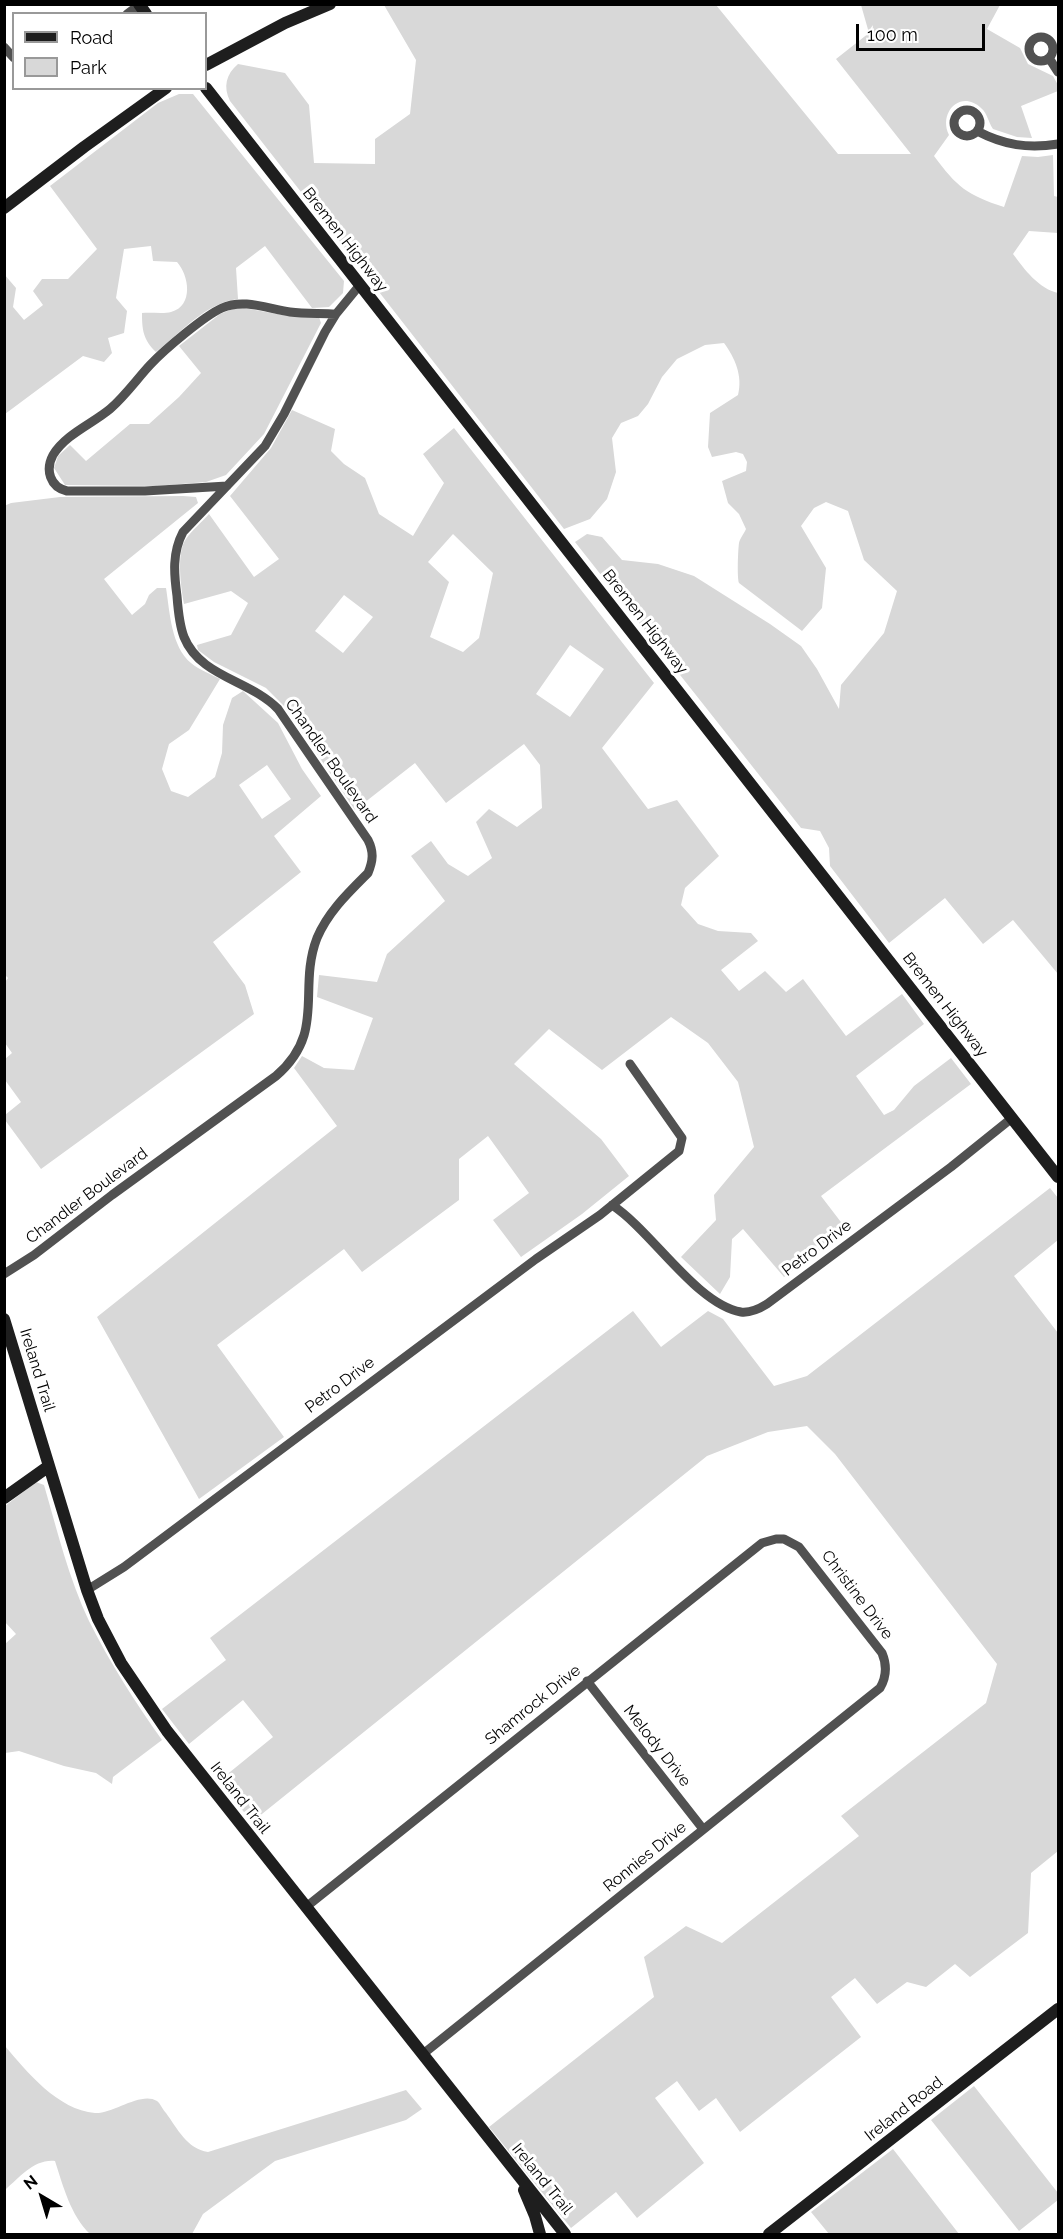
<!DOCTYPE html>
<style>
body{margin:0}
#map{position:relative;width:1063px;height:2239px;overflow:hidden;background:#fff;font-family:Raleway,sans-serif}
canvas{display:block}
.frame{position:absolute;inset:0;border:6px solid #000;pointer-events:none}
.legend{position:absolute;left:12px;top:12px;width:195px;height:78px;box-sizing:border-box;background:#fff;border:2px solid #999;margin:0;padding:8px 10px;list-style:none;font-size:18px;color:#000}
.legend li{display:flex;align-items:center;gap:12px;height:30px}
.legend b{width:30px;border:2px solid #999}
.north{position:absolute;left:12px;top:2167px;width:60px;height:60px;-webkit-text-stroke:4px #fff;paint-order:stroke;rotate:322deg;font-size:16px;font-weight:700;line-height:24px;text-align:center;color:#000}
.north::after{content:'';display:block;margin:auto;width:21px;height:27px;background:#000;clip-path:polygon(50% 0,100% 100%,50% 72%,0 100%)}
.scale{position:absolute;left:856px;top:24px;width:129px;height:27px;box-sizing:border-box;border:3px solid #000;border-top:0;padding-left:8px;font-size:18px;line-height:21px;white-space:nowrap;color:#000;-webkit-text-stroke:4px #fff;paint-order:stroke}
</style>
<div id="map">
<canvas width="1063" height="2239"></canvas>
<div class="frame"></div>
<ul class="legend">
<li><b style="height:8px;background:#1e1e1e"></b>Road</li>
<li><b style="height:16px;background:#d8d8d8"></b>Park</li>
</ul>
<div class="north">N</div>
<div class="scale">100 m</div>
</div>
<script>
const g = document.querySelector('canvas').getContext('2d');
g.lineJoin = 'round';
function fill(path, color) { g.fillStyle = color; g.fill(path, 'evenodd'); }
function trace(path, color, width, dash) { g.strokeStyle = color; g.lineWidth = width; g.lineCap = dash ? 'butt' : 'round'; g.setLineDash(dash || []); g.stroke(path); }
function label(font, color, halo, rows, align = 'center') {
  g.font = font + ' Raleway,sans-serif'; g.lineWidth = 6; g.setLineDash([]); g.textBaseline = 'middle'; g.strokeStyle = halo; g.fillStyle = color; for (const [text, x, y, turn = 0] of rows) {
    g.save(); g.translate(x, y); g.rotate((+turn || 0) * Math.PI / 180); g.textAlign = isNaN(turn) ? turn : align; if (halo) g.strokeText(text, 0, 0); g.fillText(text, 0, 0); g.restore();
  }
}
const green = new Path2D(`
 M384 5H716L838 154H911L836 59 869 33 861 5H1000L987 29 1020 48 1028 64 1053 76 1058 85V91L1021 106 1032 138 1017 137 993 129C988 122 988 114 981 108 961 89 938 112 949 135L934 156C957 187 967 195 1004 207L1022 156 1038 157 1053 155 1054 196 1058 197V233L1029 231 1013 254C1024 269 1039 289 1058 293V974L1013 920 983 944 945 898 889 943 830 866 829 848 820 831 801 828 575 542 587 534 602 537 622 560 658 564 694 576 770 624 801 646 817 669 839 709 841 685 884 633 897 591 864 560 848 511 826 502 814 508 801 526 826 568 822 608 802 631 739 583C737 577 738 550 739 543 740 538 744 534 746 529L739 514 728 503 722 481 746 471 747 462 743 454 736 452 712 457 708 447 710 413 738 395C743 376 735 358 724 343L705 345 677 359 662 377 648 404 638 416 621 423 612 438 616 472 607 499 590 519 564 529 230 101C223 87 226 74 238 64L285 73 309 105 314 163 375 164V139L410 114 416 60Z
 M179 94H193L344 281 343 293 329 307 312 308 265 246 236 268 238 299C207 302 180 333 156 352 143 340 142 329 142 313 150 312 164 314 171 312 194 306 189 275 177 262L153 261 151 246 124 249 116 298 127 311 124 333 108 338 112 353 104 362 83 356 5 414 4 274 16 288 13 307 24 320 43 305 33 291 42 279H68L97 249 50 186 158 103Z
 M238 307 283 315 319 317 321 323 264 434 226 475 206 482 156 486 65 485 54 468 58 456 70 445 86 461 130 424H149L179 397 201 373 179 346 220 314Z
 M292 410 335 429 331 451 344 464 365 478 379 514 413 536 444 483 423 454 454 428 654 683 602 748 648 809 677 800 719 856 685 888 681 905 698 924 718 931 751 933 758 941 721 970 739 991 765 971 786 992 803 979 846 1036 902 994 924 1024 856 1076 884 1115 894 1110 914 1086 951 1058 971 1084 821 1196 847 1230 784 1277 743 1229 732 1239 730 1277 720 1294 681 1257 716 1220 714 1195 754 1147 738 1082 708 1043 671 1017 602 1070 549 1029 514 1064 601 1139 629 1176 582 1214 521 1257 493 1220 529 1193 488 1136 459 1159V1200L362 1272 344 1249 217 1345 284 1437 199 1499 97 1317 337 1126 294 1068 302 1056 324 1068 354 1070 373 1018 317 997 319 975 377 982 387 954 445 901 411 856 431 841 448 864 468 876 492 858 476 822 489 809 517 827 542 808 540 765 524 744 446 803 415 763 355 810 286 708 266 688 214 662 198 650 197 645 231 635 248 603 231 591 184 604C181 587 176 553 186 539 192 530 202 522 209 514L254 577 279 559 230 496 271 448ZM453 534 493 573 479 638 463 652 430 637 449 582 428 562ZM344 595 373 617 343 653 315 631ZM570 645 604 669 570 717 536 694Z
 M60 497 183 496 196 497 198 503 104 579 132 615 145 604 149 595 157 588H166C170 613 171 646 191 663 199 670 211 674 220 679L189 730 169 744 162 769 171 791 188 797 215 777 222 753 223 725 232 698 243 691 278 723 302 769 321 796 274 836 301 872 213 942 245 985 254 1014 41 1169 5 1120V1115L21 1102 5 1080V1059L12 1053 5 1043V982L8 978 4 974V506L11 503ZM267 765 291 799 262 819 239 785Z
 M1050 1188 1058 1198V1240L1014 1276 1058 1333V1851L1031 1873 1028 1933 970 1977 955 1964 926 1987 907 1982 877 2004 855 1978 831 1997 861 2037 740 2132 716 2098 699 2111 677 2081 655 2098 704 2163 637 2218 616 2192 571 2228 489 2127 654 1997 644 1957 686 1926 722 1943 859 1836 841 1816 986 1703 997 1664 835 1454 807 1426 768 1432 707 1456 252 1822 219 1781 273 1737 243 1700 189 1744 162 1709 226 1660 210 1638 633 1311 661 1347 708 1311 723 1319 774 1386 807 1376Z
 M36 1482 44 1485C57 1530 69 1579 89 1621 110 1663 135 1702 162 1740L113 1777 112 1784 96 1773 64 1766 19 1751 5 1753V1644L16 1634 5 1622V1506Z
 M5 2046C27 2072 58 2110 95 2113 113 2114 141 2091 157 2101 160 2103 163 2110 166 2113 177 2128 187 2149 208 2152L406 2090 422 2109 406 2120 275 2161 203 2214 192 2234H90C71 2216 63 2186 55 2161 34 2159 20 2177 5 2190Z
 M974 2086 1058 2193V2200L1019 2231 931 2120Z
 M893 2149 959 2234H829L811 2212Z`);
const street = new Path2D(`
 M127 14 139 5
 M1029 49a12 12 0 1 1 24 0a12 12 0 1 1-24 0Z
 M4 47 14 58
 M1049 58 1058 72
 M954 123a13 13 0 1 1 26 0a13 13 0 1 1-26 0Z
 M977 131C1004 145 1028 149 1058 144
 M227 486 145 491H67C50 487 45 470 53 455 66 434 92 424 110 409 125 396 137 379 150 365 164 350 204 316 222 308 244 298 268 309 290 312 305 314 320 313 336 314
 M612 1205C652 1231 696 1304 741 1312 750 1313 759 1309 767 1304L951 1167 1012 1118
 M4 1274 34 1255 112 1195 276 1076C327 1032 297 990 317 938 328 912 348 893 368 873 373 861 374 852 368 840L278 709C250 680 200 677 184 637 179 624 178 609 177 596 174 574 172 553 183 532L265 446 284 414 325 332 336 314 359 286
 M87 1590 124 1567 536 1259 600 1215 679 1151 682 1138 630 1064
 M587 1681 703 1829
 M306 1907 762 1543 776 1539H784L799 1547 882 1653C887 1665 887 1676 880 1688L423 2054`);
const secondary = new Path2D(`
 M139 4 146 14
 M206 65 285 23 330 4
 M206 88 1058 1177
 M4 208 84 147 166 88
 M4 1319 87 1590 98 1619 121 1663 167 1731 565 2234
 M4 1498 49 1466
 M524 2190 535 2216 540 2234
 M769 2234 1058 2009`);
const streetNames = [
 ["Bremen Highway",345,240,52],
 ["Bremen Highway",645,622,52],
 ["Chandler Boulevard",331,761,55],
 ["Bremen Highway",945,1005,52],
 ["Chandler Boulevard",87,1196,-37],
 ["Petro Drive",817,1248,-37],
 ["Ireland Trail",37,1370,73],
 ["Petro Drive",340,1385,-37],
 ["Christine Drive",857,1595,53],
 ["Shamrock Drive",533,1705,-39],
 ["Melody Drive",657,1746,52],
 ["Ireland Trail",240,1798,52],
 ["Ronnies Drive",645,1857,-39],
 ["Ireland Road",904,2109,-38],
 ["Ireland Trail",542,2179,51]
];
fill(green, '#d8d8d8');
trace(street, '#515151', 9);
trace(secondary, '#1e1e1e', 12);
label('16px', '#000', '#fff', streetNames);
</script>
